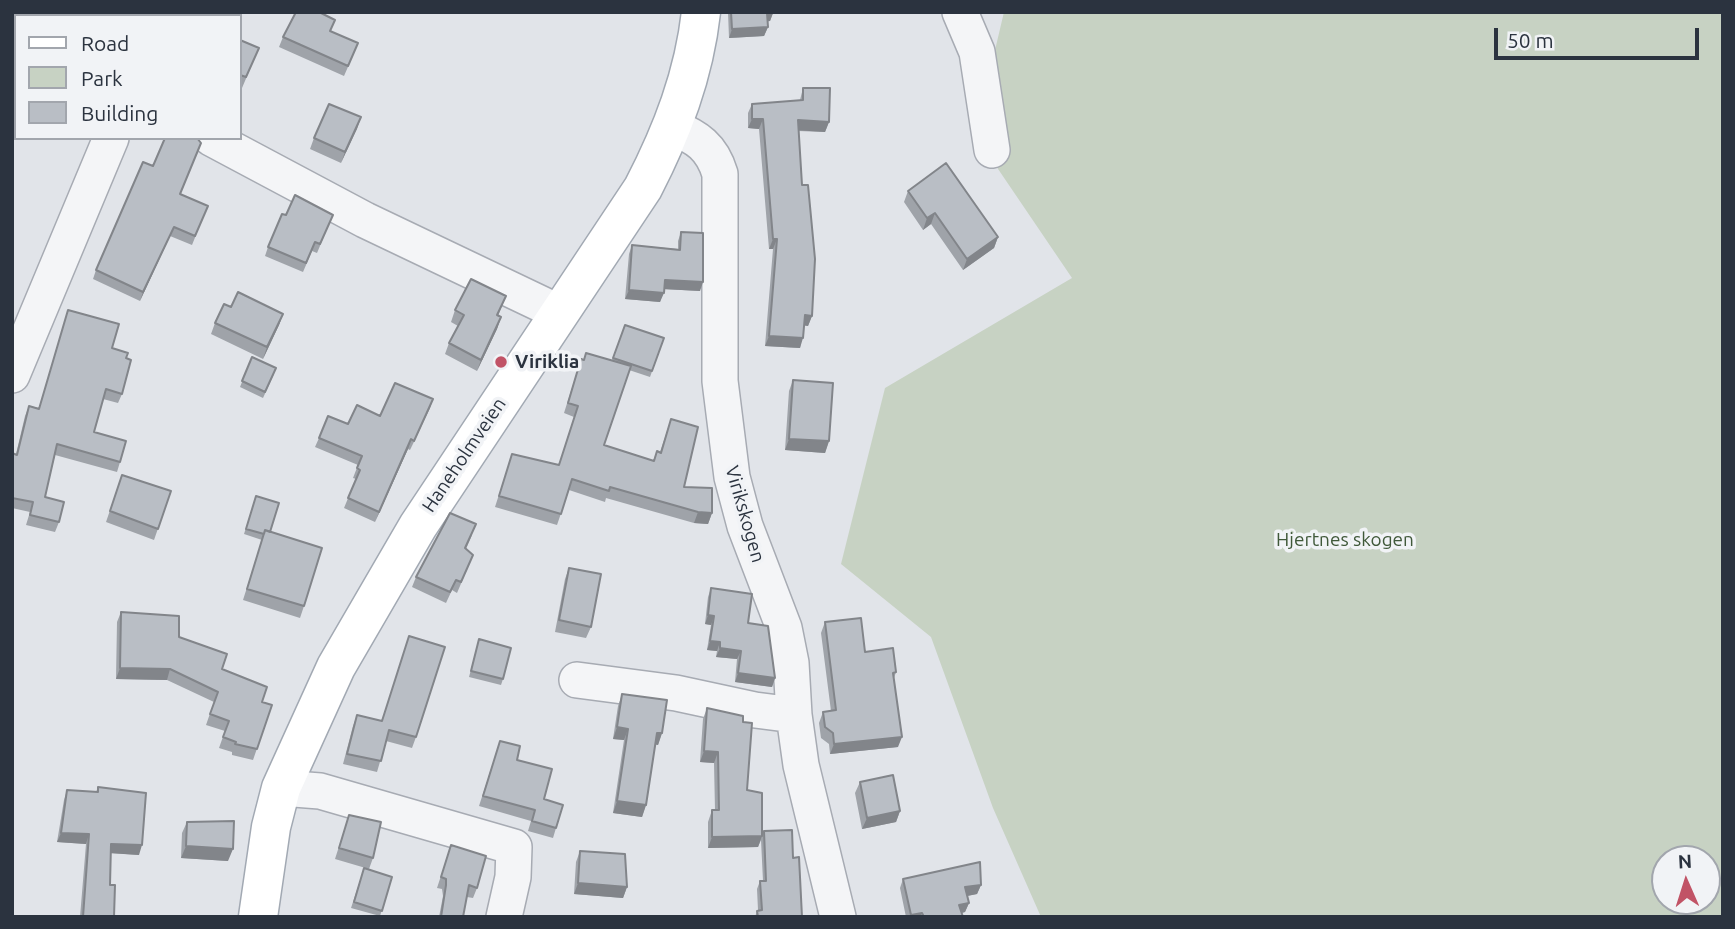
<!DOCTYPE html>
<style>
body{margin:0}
#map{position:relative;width:1735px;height:929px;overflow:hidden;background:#e1e4e9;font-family:Ubuntu,sans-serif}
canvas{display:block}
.frame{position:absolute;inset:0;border:14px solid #2b333f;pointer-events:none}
.legend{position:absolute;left:14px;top:14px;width:228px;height:126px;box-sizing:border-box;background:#f1f3f6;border:2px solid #a2a6ad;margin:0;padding:9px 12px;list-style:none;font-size:21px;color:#2b333f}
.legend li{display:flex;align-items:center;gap:14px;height:35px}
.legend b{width:35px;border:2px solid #a2a6ad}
.north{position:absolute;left:1651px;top:845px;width:70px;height:70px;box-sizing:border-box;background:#f1f3f6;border:2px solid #a2a6ad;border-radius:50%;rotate:357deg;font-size:19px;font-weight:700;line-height:28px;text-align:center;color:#2b333f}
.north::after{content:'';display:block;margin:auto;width:24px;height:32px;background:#c15366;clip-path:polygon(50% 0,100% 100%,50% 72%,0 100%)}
.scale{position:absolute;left:1494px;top:28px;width:205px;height:32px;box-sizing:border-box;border:4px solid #2b333f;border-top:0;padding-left:9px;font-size:21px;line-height:24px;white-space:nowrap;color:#2b333f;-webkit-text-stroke:5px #f1f3f6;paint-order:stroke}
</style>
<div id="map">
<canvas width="1735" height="929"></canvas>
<div class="frame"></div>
<ul class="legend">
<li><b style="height:9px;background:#fff"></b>Road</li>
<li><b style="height:19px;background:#c7d2c3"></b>Park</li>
<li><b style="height:19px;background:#b9bec5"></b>Building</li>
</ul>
<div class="north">N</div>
<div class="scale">50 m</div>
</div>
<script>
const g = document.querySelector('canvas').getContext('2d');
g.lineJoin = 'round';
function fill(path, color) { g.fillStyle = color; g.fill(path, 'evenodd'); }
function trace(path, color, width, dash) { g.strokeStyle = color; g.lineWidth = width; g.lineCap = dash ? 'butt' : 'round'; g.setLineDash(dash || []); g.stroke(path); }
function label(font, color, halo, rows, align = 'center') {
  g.font = font + ' Ubuntu,sans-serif'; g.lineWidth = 7; g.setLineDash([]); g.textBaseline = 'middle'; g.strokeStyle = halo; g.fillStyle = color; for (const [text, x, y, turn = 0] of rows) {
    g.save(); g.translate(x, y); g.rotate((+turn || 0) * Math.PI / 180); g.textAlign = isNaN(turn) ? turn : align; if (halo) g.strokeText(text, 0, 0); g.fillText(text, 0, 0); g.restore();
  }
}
const green = new Path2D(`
 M1004 12H1723V917H1041L993 808 931 637 841 564 885 388 1072 278 975 135ZM1665 859H1707V901H1665Z`);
const minor = new Path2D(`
 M960 12 977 52 992 150
 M160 16 161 12
 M672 127C697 137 712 147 720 174V381L732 477 745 526 784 628 791 663 794 715 801 765 838 917
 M211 138 365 220 560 313
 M12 375 111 138
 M577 680 676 693 755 710 794 715
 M281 788 320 791 514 847 513 877 504 917`);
const major = new Path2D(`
 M258 917 271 827 281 788 336 667 418 526 643 188C672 132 694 75 701 12`);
const wall = new Path2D(`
 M728 12H785L773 13 770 21H767L768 27 764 36 729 38Z
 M331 31 354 53 344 76 279 47 283 37Z
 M240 40 259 48 242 88 240 87Z
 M803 88 829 122 825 132 798 131 812 316 808 326 804 325 800 348 765 346 773 249H769L759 129 748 128V113L752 104 800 100Z
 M361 117 341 163 310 149 314 138Z
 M908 191 998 237 994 248 963 270 931 224 923 230 904 202Z
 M180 194 204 215 192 245 170 236 140 301 93 279 96 270Z
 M286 215H333L317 253 312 251 303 272 265 256 268 247Z
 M681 232 700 291 664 289 660 302 625 299 629 254 632 245 678 249V241Z
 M506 296 498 316 501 317 497 329 477 371 445 354 449 343 458 326 451 322 455 310Z
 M231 307 283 314 279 325 263 359 211 334 215 323Z
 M68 310 112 348 126 358 122 394 118 403 103 399 94 432 120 462 117 472 55 455 45 497 59 522 55 532 26 525 30 512 12 508V453L16 454 25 416 29 406 39 408Z
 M625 325 664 338 650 377 629 370 604 445 653 461 657 451 660 452 671 419 684 487 712 513 708 524 694 523 606 498 605 502 569 490 557 525 495 507 512 454 559 465 574 417 564 413 581 359 584 360H612Z
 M252 357 274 374 263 398 240 387Z
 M793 380 829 441 825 453 785 450 789 391Z
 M433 399 410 450 408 449 375 522 344 508 356 479 353 478 358 465 315 447 319 438 348 424 380 416Z
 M122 475 171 491 154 540 106 522Z
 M256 496 270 532 304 606 300 618 243 600 262 540 244 534Z
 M472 535 466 549 469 565 457 593 452 590 446 603 412 587 416 577Z
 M569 568 591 627 586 638 555 632 565 579Z
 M711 588 748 623 775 678 772 687 735 682 737 659 716 657 717 651 707 650 711 625 705 624 708 597Z
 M121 612 179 637 222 669 262 702 272 705 253 760 232 755V752L219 748 225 731 206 725 214 702 167 680 116 679 117 622Z
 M825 622 865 652 896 672 894 678 898 747 830 754 829 744 821 738 819 723 823 712 831 711 821 633Z
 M479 639 503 679 501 685 469 677Z
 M622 694 662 733 658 745 655 744 646 805 642 817 613 813 624 740 613 739 618 706Z
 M707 708 743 722 747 790 762 835 764 831 793 858 802 917H755L757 911 758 910 757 889 760 881H763L761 840 758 847 708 848V822L712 810H715L714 763 700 762 703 719Z
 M357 715 416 737 412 748 386 741 377 772 343 764 353 726Z
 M500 741 517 760 544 799 556 828 553 838 528 831 531 821 479 806Z
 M860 782 900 811 896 822 862 829 855 793Z
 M98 787 139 855 111 853 110 885 114 917H80L86 844 57 842 64 800 67 790 96 792Z
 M349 815 373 858 369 869 335 859Z
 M187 822 228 861 181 858 182 833Z
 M451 845 477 888 473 898 467 897 463 917H439L443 896 442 889 437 888Z
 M580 851 627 887 623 898 574 894 576 862Z
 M364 868 392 877 380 916 351 908Z
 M903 879 981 885 977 894 967 896 969 903 965 912 962 913 963 917H906L900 888Z`);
const shadedWall = new Path2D(`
 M785 12 773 13 770 21 764 22 767 13Z
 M768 27 764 36 729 38 732 29Z
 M361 117 357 129 341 163 345 152Z
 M752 119H763L759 129 748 128Z
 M798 120 829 122 825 132 794 130Z
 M935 213 931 224 923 230 927 218Z
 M174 227 170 236 140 301 143 292Z
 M998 237 994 248 963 270 967 259Z
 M773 239H777L773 249H769Z
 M665 280 703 282 700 291 662 289Z
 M629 290 664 293 660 302 625 299Z
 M283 314 279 325 263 359 267 347Z
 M805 315 812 316 808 326 801 325Z
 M501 317 497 329 477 371 481 360Z
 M769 336 803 338 800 348 765 346Z
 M433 399 430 408 410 450 414 441Z
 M411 439 408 449 375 522 379 512Z
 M789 439 829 441 825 453 785 450Z
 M698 512 712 513 708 524 694 523Z
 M708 615 714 616 711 625 705 624Z
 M710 641 720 642 717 651 707 650Z
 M720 648 741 651 737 659 716 657Z
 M120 668 170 669 167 680 116 679Z
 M738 673 775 678 772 687 735 682Z
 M617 727 628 729 624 740 613 739Z
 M657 733H662L658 745 653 744Z
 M902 737 898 747 830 754 834 744Z
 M704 751 718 752 714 763 700 762Z
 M617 801 646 805 642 817 613 813Z
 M900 811 896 822 862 829 867 818Z
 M61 833 89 834 86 844 57 842Z
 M762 836 758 847 708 848 712 837Z
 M111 844 142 845 139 855 108 853Z
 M186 846 233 849 228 861 181 858Z
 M578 883 627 887 623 898 574 894Z
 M981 885 977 894 962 897 965 887Z
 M969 903 965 912 956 914 959 905Z
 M922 913 920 917H910L911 915Z`);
const building = new Path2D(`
 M182 12H209L207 16H183L182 15Z
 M296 12H319L335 20 330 31 358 43 348 66 283 37Z
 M731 12H773L767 13 768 27 732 29Z
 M240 40 259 48 246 77 240 75Z
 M803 88H830L829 122 798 120 802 185H808L815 259 812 316 805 315 803 338 769 336 777 239H773L763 119H752V104L803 100Z
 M329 104 361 117 345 152 314 138Z
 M165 138H197L201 143 180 194 208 206 195 236 174 227 143 292 96 270 143 162 153 166Z
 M946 163 998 237 967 259 935 213 927 218 908 191Z
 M295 195 333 215 320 244 315 242 306 263 268 247 282 214 286 215Z
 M681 232 703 233V282L665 280 664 293 629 290 632 245 680 250Z
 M471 279 506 296 497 315 501 317 481 360 449 343 464 315 455 310Z
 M238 292 283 314 267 347 215 323 224 304 231 307Z
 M68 310 119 324 112 348 128 353 126 358 131 360 122 394 106 389 94 432 126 441 120 462 57 444 45 497 64 502 59 522 30 515 33 502 12 498V453L17 455 29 406 39 409Z
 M625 325 664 338 652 371 613 358Z
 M586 353 631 366 604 445 654 461 657 451 661 453 671 419 698 427 684 487 712 488V513L698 512 610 487 609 491 572 479 561 514 499 496 512 454 559 465 578 406 568 403 581 359 584 360Z
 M252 357 276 368 265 392 242 381Z
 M793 380 833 383 829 441 789 439Z
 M395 383 433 399 414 441 411 439 379 512 348 498 360 470 357 468 362 456 319 438 328 416 348 424 357 405 380 416Z
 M122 475 171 491 158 529 110 511Z
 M256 496 279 503 270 532 265 530 264 534 246 529Z
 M450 513 476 524 465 548 473 555 461 582 456 580 450 592 416 577Z
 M265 530 322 548 304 606 247 589Z
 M569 568 601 574 591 627 559 620Z
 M711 588 752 594 748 623 768 626 775 678 738 673 741 651 720 648V642L710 641 714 616 708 615Z
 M121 612 179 616V637L227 654 222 669 267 687 262 702 272 705 257 749 235 744 236 742 223 737 229 721 210 714 218 692 170 669 120 668Z
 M861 618 865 652 893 648 896 672 893 673 902 737 834 744 833 733 825 727 823 712 836 710 825 622Z
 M409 636 445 647 416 737 389 730 381 761 347 754 357 715 382 721Z
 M479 639 511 648 503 679 471 671Z
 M622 694 667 700 662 733H657L646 805 617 801 628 729 617 727Z
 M707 708 743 716V722L752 723 747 790 762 793V836L712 837V810H719L718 752 704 751Z
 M500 741 520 746 517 760 552 769 544 799 563 805 556 828 532 821 535 810 483 796Z
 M893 775 900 811 867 818 860 782Z
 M98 787 146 793 142 845 111 844 110 885H115L114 917H83L89 834 61 833 67 790 98 792Z
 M349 815 381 822 373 858 339 848Z
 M234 821 233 849 186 846 187 822Z
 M792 830 793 858 799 857 802 917H758L757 911 762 910 760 881H766L764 831Z
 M451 845 486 856 477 888 469 885 463 917H441L446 885V879L441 877Z
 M580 851 625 854 627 887 578 883Z
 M980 862 981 885 965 887 969 903 959 905 963 917H924L922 913 911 915 903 879Z
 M364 868 392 877 382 911 354 902Z`);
const markers = [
 [501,362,7,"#c15366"]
];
const poiNames = [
 ["Viriklia",515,362]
];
const streetNames = [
 ["Haneholmveien",464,455,-56],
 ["Virikskogen",745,514,74]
];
const parkNames = [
 ["Hjertnes skogen",1345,540]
];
fill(green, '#c7d2c3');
trace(minor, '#a7abb3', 38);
trace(major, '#a2a9b3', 41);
trace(minor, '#f4f5f7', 35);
trace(major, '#fff', 38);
fill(wall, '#9fa3a9');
fill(shadedWall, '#82858a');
fill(building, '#b9bec5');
trace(building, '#82858a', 2);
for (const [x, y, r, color] of markers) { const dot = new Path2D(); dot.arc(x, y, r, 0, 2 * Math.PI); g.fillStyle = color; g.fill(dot); trace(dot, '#f1f3f6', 2.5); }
label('bold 19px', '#2b333f', '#f1f3f6', poiNames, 'left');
label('19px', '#2b333f', '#f1f3f6', streetNames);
label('19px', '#40593a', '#f1f3f6', parkNames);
</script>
